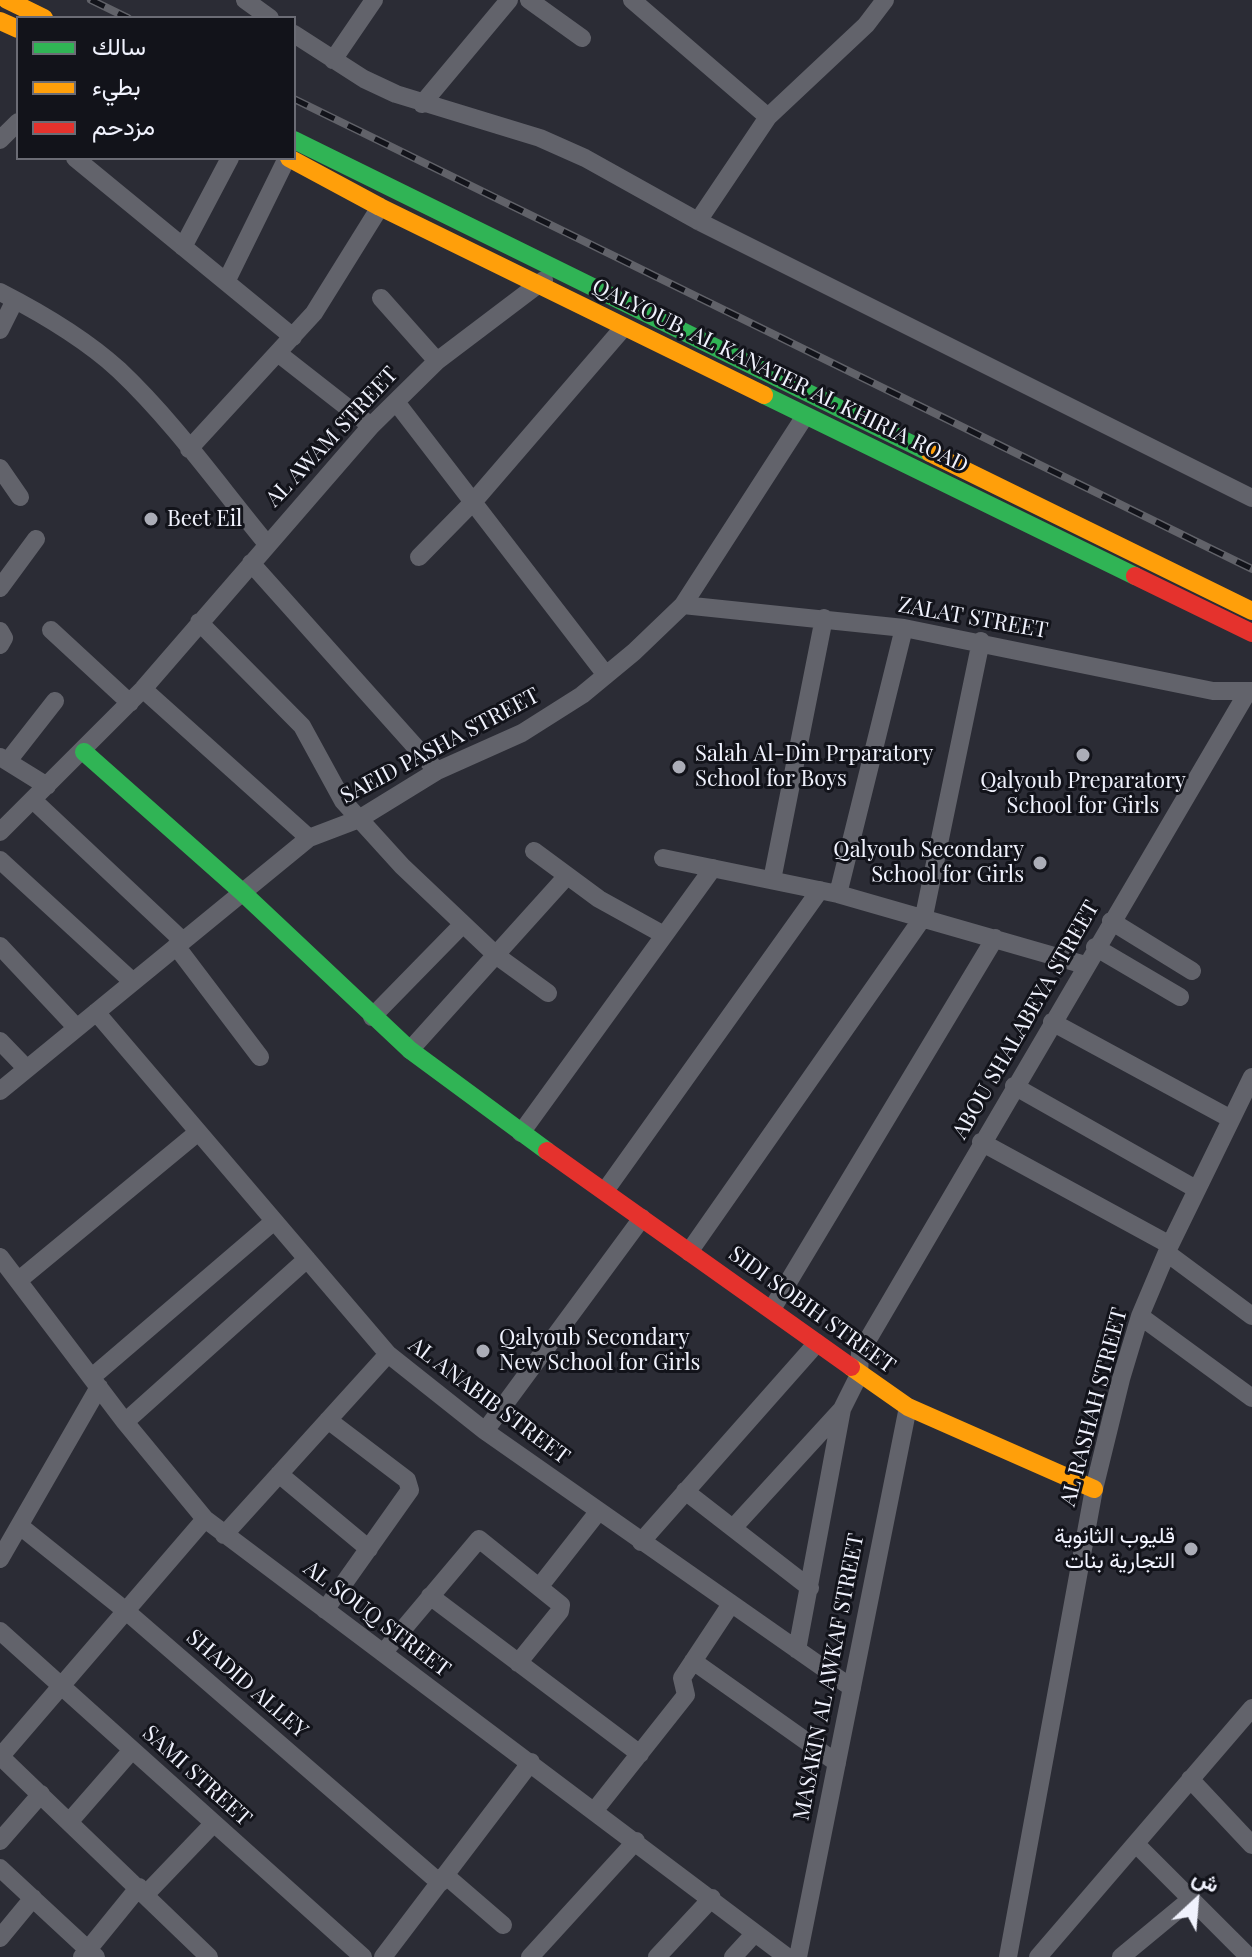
<!DOCTYPE html>
<meta charset="utf-8">
<style>
body{margin:0}
#map{position:relative;width:1252px;height:1957px;overflow:hidden;background:#2b2c35;font-family:"Playfair Display",Vazirmatn,serif}
canvas{display:block}
.legend{position:absolute;left:16px;top:16px;width:280px;height:144px;box-sizing:border-box;background:#12131a;border:2px solid #6b6c75;margin:0;padding:10px 14px;list-style:none;font-size:24px;color:#f0f2fd}
.legend li{display:flex;align-items:center;gap:16px;height:40px}
.legend b{width:40px;border:2px solid #6b6c75}
.north{position:absolute;left:1156px;top:1861px;width:80px;height:80px;-webkit-text-stroke:6px #12131a;paint-order:stroke;rotate:26deg;font-size:22px;font-weight:700;line-height:32px;text-align:center;color:#f0f2fd}
.north::after{content:'';display:block;margin:auto;width:28px;height:36px;background:#f0f2fd;clip-path:polygon(50% 0,100% 100%,50% 72%,0 100%)}
</style>
<div id="map">
<canvas width="1252" height="1957"></canvas>
<ul class="legend">
<li><b style="height:10px;background:#30b455"></b>سالك</li>
<li><b style="height:10px;background:#ff9f0a"></b>بطيء</li>
<li><b style="height:10px;background:#e5322d"></b>مزدحم</li>
</ul>
<div class="north">ش</div>
</div>
<script>
const g = document.querySelector('canvas').getContext('2d');
g.lineJoin = 'round';
function trace(path, color, width, dash) { g.strokeStyle = color; g.lineWidth = width; g.lineCap = dash ? 'butt' : 'round'; g.setLineDash(dash || []); g.stroke(path); }
function label(font, color, halo, rows, align = 'center') {
  g.font = font + ' "Playfair Display",Vazirmatn,serif'; g.lineWidth = 6; g.setLineDash([]); g.textBaseline = 'middle'; g.strokeStyle = halo; g.fillStyle = color; for (const [text, x, y, turn = 0] of rows) {
    g.save(); g.translate(x, y); g.rotate((+turn || 0) * Math.PI / 180); g.textAlign = isNaN(turn) ? turn : align; if (halo) g.strokeText(text, 0, 0); g.fillText(text, 0, 0); g.restore();
  }
}
const street = new Path2D(`
 M245 0 270 18
 M529 0 582 38
 M632 0 768 117
 M294 34 364 79 396 94 540 138 585 158 698 221 1252 498
 M333 60 374 0
 M422 104 509 0
 M0 140 18 122
 M75 158 293 337
 M698 221 768 117 866 25 885 0
 M183 247 230 158
 M226 282 287 158
 M0 292C41 313 85 339 119 370 174 422 219 486 267 544
 M381 298 437 361
 M0 330 15 300
 M279 354 371 426
 M396 402 606 675
 M189 449 314 313 380 207
 M0 468 20 497
 M419 557 474 501 624 327
 M251 563 437 771
 M0 588 36 539
 M683 605 904 628 1213 691H1252
 M199 622 302 726 343 801 402 866 497 956 548 993
 M51 630 130 703
 M0 631 4 638 0 645
 M143 689 309 838
 M0 757 47 786
 M8 761 55 701
 M33 800 183 941
 M0 832 143 689 371 426 437 361 544 280
 M534 851 599 899 664 935
 M663 858 838 894 1085 965
 M0 860 133 982
 M772 880 824 618
 M838 894 904 628
 M1111 921 1192 971
 M0 946 77 1028
 M176 946 260 1057
 M1095 947 1180 997
 M96 1012 388 1354 485 1431 852 1688
 M372 1017 462 925
 M1052 1022 1231 1119
 M0 1041 27 1069
 M410 1050 566 877
 M1014 1086 1196 1189
 M0 1091 309 838 359 819 437 771 522 733 582 695 634 652 683 605 805 416
 M521 1133 713 868
 M981 1142 1170 1245
 M605 1191 820 890
 M689 1252 924 916 981 641
 M1167 1253 1252 1316
 M0 1257 125 1422 205 1519 787 1957
 M19 1280 197 1133
 M772 1309 995 938
 M1140 1316 1252 1398
 M92 1377 273 1222
 M125 1422 307 1259
 M485 1431 642 1218
 M279 1474 369 1549
 M685 1491 810 1588
 M20 1526 126 1611 440 1883
 M733 1528 842 1409 859 1375 860 1353 1247 693
 M224 1535 388 1354
 M641 1542 817 1343
 M0 1559 99 1387
 M540 1586 598 1512
 M430 1596 640 1754
 M325 1610 410 1490 407 1480 328 1420
 M0 1631 363 1957
 M797 1650 842 1409
 M383 1653 479 1539 561 1605 560 1611 518 1663
 M693 1661 837 1763
 M0 1756 209 1957
 M1 1756 205 1519
 M1190 1779 1252 1845
 M595 1810 686 1695 682 1678 731 1604
 M70 1821 132 1750
 M0 1841 41 1794
 M1136 1844 1249 1957
 M0 1868 96 1957
 M445 1875 503 1925
 M146 1894 214 1823
 M0 1938 33 1898
 M82 1957 139 1887
 M383 1957 531 1762
 M530 1957 636 1841
 M657 1957 712 1898
 M733 1957 755 1933
 M798 1957 908 1407
 M1008 1957 1094 1489 1121 1379 1140 1316 1170 1245 1252 1077
 M1038 1957 1252 1708
 M1121 1957 1191 1899`);
const fast = new Path2D(`
 M294 140 930 453
 M764 395 1135 576
 M84 752 242 892 410 1050 547 1151`);
const slow = new Path2D(`
 M7 0 44 18
 M0 21 18 29
 M289 158 380 207 764 395
 M930 453 1252 611
 M851 1367 908 1407 1094 1489`);
const jam = new Path2D(`
 M1135 576 1252 633
 M547 1151 851 1367`);
const rail = new Path2D(`
 M91 0 128 18
 M294 99 1252 569`);
const markers = [
 [151,519,8,"#abadb7"],
 [1083,755,8,"#abadb7"],
 [679,767,8,"#abadb7"],
 [1040,863,8,"#abadb7"],
 [483,1351,8,"#abadb7"],
 [1191,1549,8,"#abadb7"]
];
const streetNames = [
 ["QALYOUB, AL KANATER AL KHIRIA ROAD",780,376,26],
 ["AL AWAM STREET",332,437,-47],
 ["ZALAT STREET",973,618,10],
 ["SAEID PASHA STREET",440,746,-28],
 ["ABOU SHALABEYA STREET",1026,1020,-60],
 ["SIDI SOBIH STREET",812,1310,36],
 ["AL ANABIB STREET",489,1401,37],
 ["AL RASHAH STREET",1094,1407,-75],
 ["AL SOUQ STREET",377,1619,37],
 ["MASAKIN AL AWKAF STREET",829,1677,-79],
 ["SHADID ALLEY",247,1684,41],
 ["SAMI STREET",197,1776,42]
];
const poiNames = [
 ["Beet Eil",167,519],
 ["Salah Al-Din Prparatory",695,754],
 ["School for Boys",695,779],
 ["Qalyoub Preparatory",1083,781,"center"],
 ["School for Girls",1083,806,"center"],
 ["Qalyoub Secondary",1024,850,"right"],
 ["School for Girls",1024,875,"right"],
 ["Qalyoub Secondary",499,1338],
 ["New School for Girls",499,1363],
 ["قليوب الثانوية",1175,1536,"right"],
 ["التجارية بنات",1175,1561,"right"]
];
trace(street, '#62636b', 18);
trace(fast, '#30b455', 18);
trace(slow, '#ff9f0a', 18);
trace(jam, '#e5322d', 18);
trace(rail, '#616269', 8);
trace(rail, '#12131a', 5, [15]);
for (const [x, y, r, color] of markers) { const dot = new Path2D(); dot.arc(x, y, r, 0, 2 * Math.PI); g.fillStyle = color; g.fill(dot); trace(dot, '#12131a', 3); }
label('22px', '#f0f2fd', '#12131a', streetNames);
label('22px', '#f0f2fd', '#12131a', poiNames, 'left');
</script>
